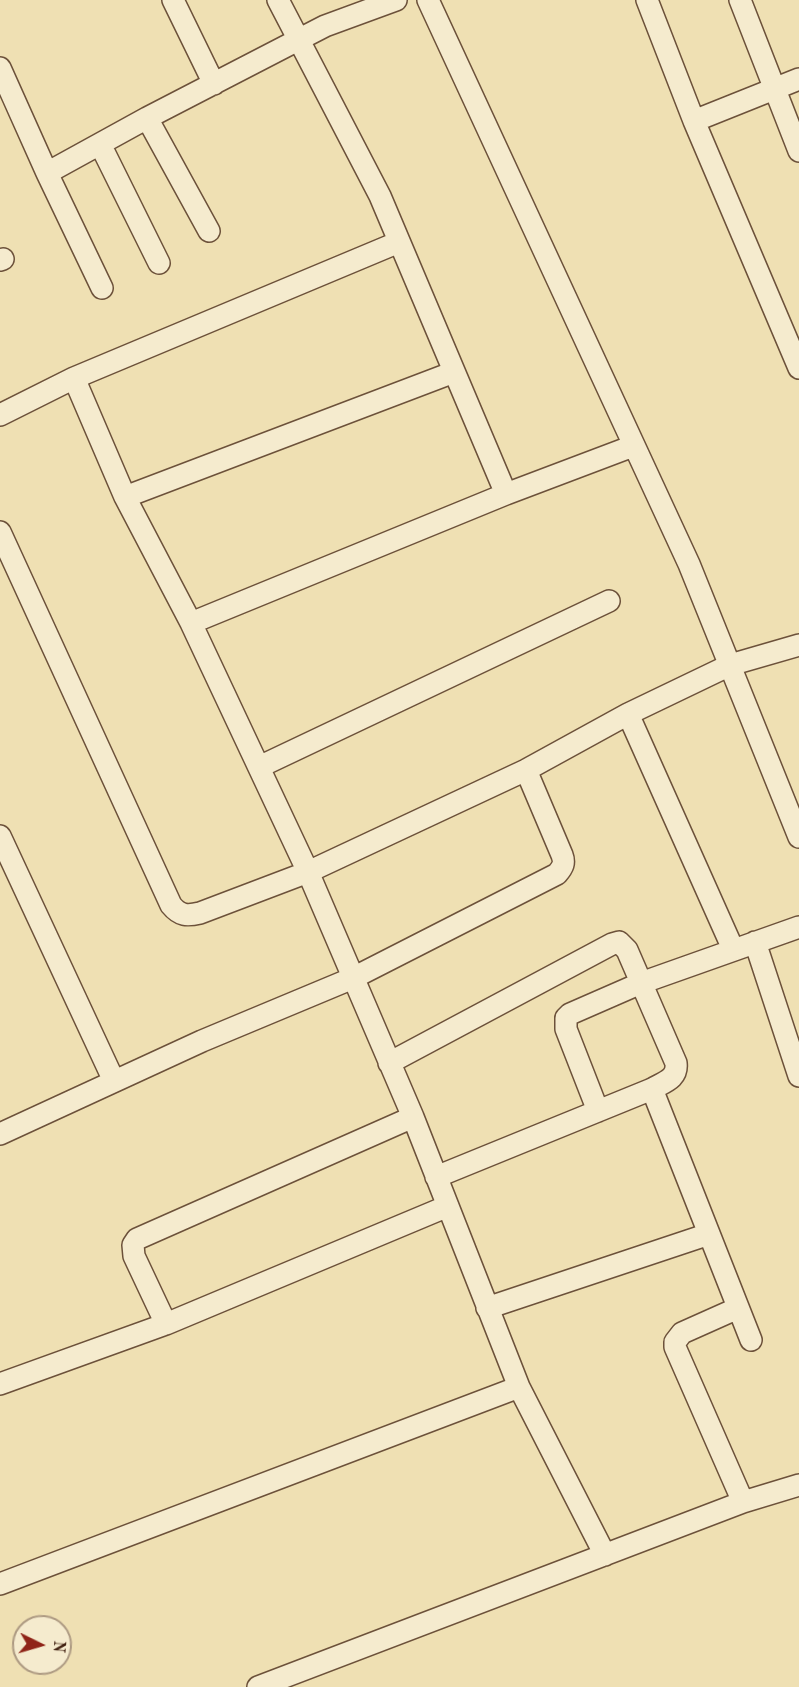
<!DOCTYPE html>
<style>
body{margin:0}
#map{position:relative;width:799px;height:1687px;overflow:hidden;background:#efe0b3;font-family:"Old Standard TT",serif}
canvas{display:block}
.north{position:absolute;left:12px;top:1615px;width:60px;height:60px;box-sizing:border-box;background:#f5ebce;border:2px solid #ad9a82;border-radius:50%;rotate:95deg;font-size:16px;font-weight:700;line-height:24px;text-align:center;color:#412111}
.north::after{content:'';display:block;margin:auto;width:21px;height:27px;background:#8f2418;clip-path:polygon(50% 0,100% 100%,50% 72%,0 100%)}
</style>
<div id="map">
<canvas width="799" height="1687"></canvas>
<div class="north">N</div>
</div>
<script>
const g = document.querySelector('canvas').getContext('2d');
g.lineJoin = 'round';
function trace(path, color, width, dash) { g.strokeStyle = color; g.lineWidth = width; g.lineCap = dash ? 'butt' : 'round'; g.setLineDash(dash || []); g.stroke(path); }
const street = new Path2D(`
 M173 0 214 84
 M278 0 380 196 506 494
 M428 0 689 564 799 837
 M647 0 694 121 799 368
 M740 0 799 151
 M0 68 47 173 147 118 325 26 396 0
 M147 118 209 231
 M694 121 799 79
 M100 144 159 263
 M47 173 102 288
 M0 260 3 259
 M74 378 399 242
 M0 415 74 378 125 497 191 623 308 872 413 1117 519 1387 605 1555
 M125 497 454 372
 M0 532 171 905C180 916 187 916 200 913L308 872 526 770 628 714 730 665 799 645
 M191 623 506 494 633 446
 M628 714 733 949
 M259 767 609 601
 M0 836 114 1081
 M755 942 799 1076
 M389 1063 612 944 619 942 627 950 676 1063C678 1079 664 1082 652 1089L436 1177
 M652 1089 751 1340
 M598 1111 566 1029V1018L570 1014 641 983 799 927
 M0 1134 202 1041 353 978 557 874C563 867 565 863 562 855L526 770
 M487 1308 709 1234
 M738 1308 682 1333 675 1342V1347L743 1502
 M166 1324 134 1256 133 1245 137 1239 413 1117
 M0 1384 166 1324 448 1206
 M0 1584 519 1387
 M258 1687 743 1502 799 1485`);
trace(street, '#6c513a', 24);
trace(street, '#f5ebce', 21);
</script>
